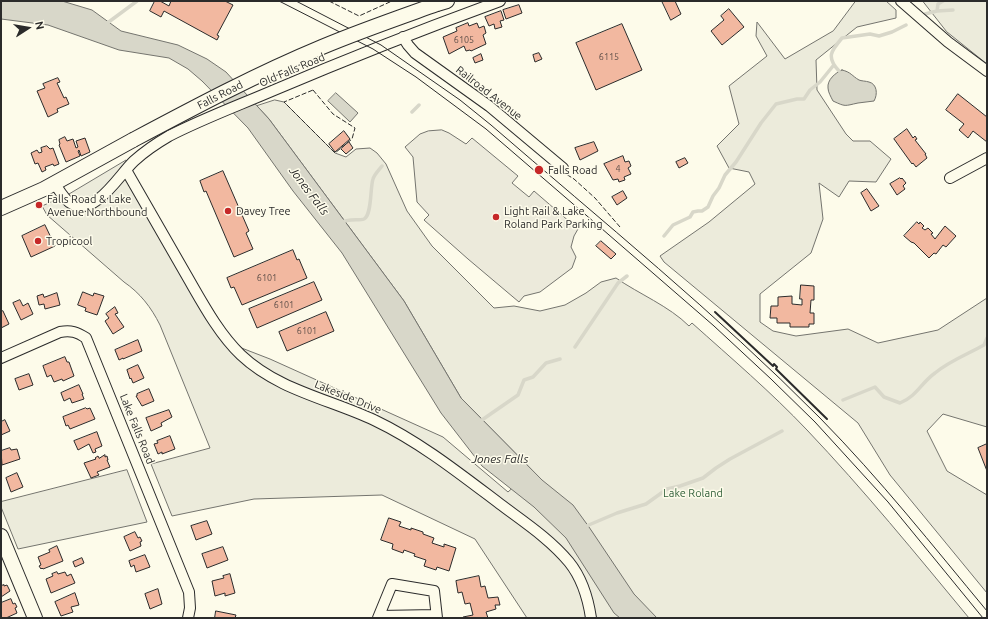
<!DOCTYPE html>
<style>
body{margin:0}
#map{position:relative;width:988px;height:619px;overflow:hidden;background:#fdfbea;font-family:Ubuntu,sans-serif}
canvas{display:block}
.frame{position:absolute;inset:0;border:2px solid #2b2b2b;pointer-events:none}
.north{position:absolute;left:8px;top:8px;width:40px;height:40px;-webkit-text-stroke:3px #fdfbea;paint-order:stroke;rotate:78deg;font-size:11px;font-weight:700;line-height:16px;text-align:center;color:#2b2b2b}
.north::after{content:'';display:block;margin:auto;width:14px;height:18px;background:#2b2b2b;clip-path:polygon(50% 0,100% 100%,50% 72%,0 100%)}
</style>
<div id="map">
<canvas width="988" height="619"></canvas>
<div class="frame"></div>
<div class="north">N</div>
</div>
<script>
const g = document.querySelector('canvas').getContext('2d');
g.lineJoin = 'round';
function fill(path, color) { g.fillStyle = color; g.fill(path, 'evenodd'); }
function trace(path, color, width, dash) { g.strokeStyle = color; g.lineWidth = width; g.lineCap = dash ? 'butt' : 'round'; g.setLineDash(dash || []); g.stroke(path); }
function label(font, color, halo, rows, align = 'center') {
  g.font = font + ' Ubuntu,sans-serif'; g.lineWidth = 3; g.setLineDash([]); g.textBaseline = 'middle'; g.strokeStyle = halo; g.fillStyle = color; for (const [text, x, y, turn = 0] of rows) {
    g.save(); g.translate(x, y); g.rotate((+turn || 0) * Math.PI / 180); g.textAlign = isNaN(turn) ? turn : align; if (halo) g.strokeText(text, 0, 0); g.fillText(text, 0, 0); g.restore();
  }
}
const green = new Path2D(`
 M856 1H886L896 10V18L857 27 816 60 817 90 846 134 853 141H870L891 159 876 182 849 181 839 197 819 183 823 219 811 253 760 294V322L773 331 796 336 848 329 878 343 938 330 987 298V427L943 414 927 431 947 471 987 495V593L890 475 858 423 664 262 660 256 709 222 755 184 749 172 729 168 717 146 739 124 729 86 767 56 756 36 757 22 785 59 833 31Z
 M923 1H987V64L947 32Z
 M275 100 284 102 335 153 346 157 356 149 370 148 377 153 386 164 407 211 432 246 494 308 514 306 540 311 565 305 586 293 601 282 616 278C639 294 669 306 689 326L692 323C731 358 771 392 807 430 864 490 916 554 969 618H527L475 539 382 495 254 499 172 516 151 464 210 448 160 325C151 307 140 293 124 282L47 215 42 206 69 194 126 160 197 286 229 335 239 347 270 359 443 437 508 492 532 470 461 398 404 301 269 119 257 106Z
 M127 470 147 522 18 549 1 507V502Z`);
const parking = new Path2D(`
 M442 130 449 133 466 144 472 138 518 176 512 183 529 197 534 191 578 229 574 236 571 247 576 257 572 268 540 292 524 296 519 302 468 259 424 220 429 215 417 202 413 157 405 147 420 134 428 131Z`);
const water = new Path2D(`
 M1 1H62L92 10 121 31 178 45 207 59 226 72 269 119 404 301 461 398 542 480 573 505 589 527 634 594 657 618H620L614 613 566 538 534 507 482 466 441 413 342 253 293 191 248 128 202 81 188 69 169 58 119 50 48 25 1 19Z
 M842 70C851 72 852 76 859 80 861 81 866 81 869 82 877 84 878 94 874 101 869 102 863 102 858 103 844 106 846 107 833 101 831 97 828 92 828 88 827 80 835 73 842 70Z
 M336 93 358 113 350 122 328 101Z`);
const stream = new Path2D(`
 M937 11 938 4 943 1
 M925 14 937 11 953 10
 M106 24 137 1
 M839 71C826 57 831 51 842 38L870 34 879 36 892 32 906 25
 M412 112 419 105
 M340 223C348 218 359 221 364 219 372 215 370 188 373 179 374 175 379 170 382 166
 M664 236 673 225 690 217 693 212 698 211H702L708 207 713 196 719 188 725 175 736 162 761 123 776 104 797 99H804L810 90 820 82 833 66
 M575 347 618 283 627 276
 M843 400 875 387 884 397 900 403C917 396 921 383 935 373 949 361 968 354 984 345L987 338
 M479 422 518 395 524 380 533 377 546 363 560 359
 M584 527 617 513 646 504 667 489 680 486 703 478 716 468 730 459 782 431`);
const building = new Path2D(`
 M155 1H160L169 6 171 1H225L233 5 217 35 219 36 217 40 164 11 161 17 150 11Z
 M662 1H675L681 14 671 20Z
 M519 5 522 13 506 19 503 10Z
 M729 9 744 27 722 45 711 31 724 20 721 16Z
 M501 11 504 20 500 21 502 27 495 29 494 24 489 26 485 17Z
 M468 23 469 26 477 23 479 28 484 26 486 33 483 35 486 44 471 51 470 50 466 51 464 46 449 54 443 37 457 31 456 28Z
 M622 24 642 70 596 90 576 43Z
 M539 53 542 59 535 62 533 55Z
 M481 54 483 60 475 63 473 58Z
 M58 78 60 82 57 83 64 98 66 97 69 104 57 109 58 112 48 117 37 91 45 88 43 84Z
 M958 94 987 117V142L973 131 968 138 959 130 964 124 946 110Z
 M907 129 913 138 915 136 917 139 915 140 926 154H925L927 158 916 167 913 163 912 164 894 139Z
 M344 131 350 139 335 152 329 144Z
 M65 137 67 141 73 139 76 148 78 147 76 141 85 138 90 152 81 156 79 150 78 151 80 156 66 162 59 145 60 144 59 140Z
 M349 142 353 148 346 154 341 149Z
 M594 142 598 151 580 160 575 148Z
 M47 146 50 149 53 148 59 164 54 166 53 164 45 167 46 170 42 172 38 163 35 164 31 153 37 150 39 153 42 152 41 148Z
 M623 156 625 162 629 161 631 166 628 168 631 174 624 177 625 180 619 182 618 179 613 180 604 164Z
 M685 158 688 163 679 168 676 162Z
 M223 171 249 231 246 233 253 249 234 257 206 191 204 192 200 181Z
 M900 178 901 179 902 178 906 183 903 186 905 189 897 195 890 184Z
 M867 189 879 206 871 211 861 193Z
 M623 191 627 198 617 205 612 197Z
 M917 222 919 224 920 222 924 226 922 228 925 230 928 228 933 233 931 234 935 239 945 226 956 236 946 247 943 245 936 254 934 253 929 258 914 243 911 242 904 236Z
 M45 225 55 246 31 257 22 236Z
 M601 241 616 254 611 259 596 246Z
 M293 250 297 260 299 259 307 278 242 305 234 287 231 288 227 278Z
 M314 282 322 300 257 328 249 309Z
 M801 285 814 286V300H811L810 313H814V324H809V327H790V323H777V318H770L771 306H778V297L792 296V304L802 305V299H800Z
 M83 292 93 296 94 293 104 296 97 315 85 311 86 308 78 305Z
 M57 293 60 305 45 309 44 304 39 305 37 296 43 294 44 297Z
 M20 300 23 306 28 303 33 314 21 320 13 303Z
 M115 307 118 313 115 314 124 327 113 334 105 321 109 318 106 314Z
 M3 311 9 324 1 328V312Z
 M326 312 334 331 287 351 279 332Z
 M138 340 142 351 123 359V358L119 360 115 350Z
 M65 357 67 362H69L74 376 63 381 62 379 54 382 51 375 47 377 43 366Z
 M138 365 144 378 133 383 131 378 130 379 127 370Z
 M29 374 33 385 19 390 15 379Z
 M79 385 83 394H82L84 399 72 403 70 398 64 401 61 393Z
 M149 389 154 401 142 406 136 396H137V394Z
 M86 408 87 409 90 408 95 419 70 429 68 425 66 426 63 417Z
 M169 410 172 417 161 423 162 426 151 431 146 418Z
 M5 420 10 431 1 435V422Z
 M97 432 102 446 95 449 96 452 93 453 89 444 78 450 74 441Z
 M170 436 175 449 162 454V452L158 454 154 444 158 443 157 441Z
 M987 444V471L978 448Z
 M10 448 11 450 17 449 20 459 2 465 1 451Z
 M105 455V457L107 456 108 460H107L110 467 97 472 99 475 91 478 84 463 96 459 95 458 98 456 99 458Z
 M17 473 23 487 11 492 6 478Z
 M389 518 401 522 399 526 411 530V528L423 532V534L434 538 432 543 444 547V544L456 548 449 571 437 567 436 570 424 566 426 560 414 556 415 554 404 550 403 553 392 549 393 544 381 540Z
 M207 521 212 534 196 540 191 526Z
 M135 532 138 538 140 537 142 541 140 542 141 546 130 551 124 537Z
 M57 546 63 561 43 569 42 568 41 569 39 566 41 565 38 557 50 552 49 550Z
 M223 547 228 560 207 568 202 554Z
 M145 555 150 567 136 572 134 565 131 567 129 561Z
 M82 558 84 563 75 567 73 562Z
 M57 572 58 574 65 572 67 576 71 574 75 583 51 593 46 579 53 576 52 574Z
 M230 574 235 593 225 596V593L215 596 212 581 224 578 223 576Z
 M479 576 481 587 485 586 488 598 498 597 500 605H495L496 609 486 612 488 618H463V617L473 615 470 603 465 604 462 592 458 593 456 581Z
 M4 585V586L7 585 10 591 1 597V586Z
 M158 589 162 604 150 609 145 594Z
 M75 593 79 605 71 607 73 612 61 616 55 602Z
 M11 599 13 604 15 603 17 607 15 608 17 613 6 618H1V603Z
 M216 611 236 615 235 618H215Z`);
const street = new Path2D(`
 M901 1 948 42 987 71
 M403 37 408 45 415 53 489 106 563 168
 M126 170C147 206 167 242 188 278 203 304 219 334 241 355 278 390 329 399 374 420 420 442 459 473 500 504 524 522 550 539 569 562 582 578 588 598 591 618
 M950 178 987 158
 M55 184C59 190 65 201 72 204 96 216 119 175 134 161 145 151 157 143 169 136 202 119 237 106 272 91 347 59 423 29 500 1
 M1 358 60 332C71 330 77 332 86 338L189 592 190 608 188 618
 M379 616 436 615
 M378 618 392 584 434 591 437 618`);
const secondary = new Path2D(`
 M437 4 447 1
 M1 208 44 189 133 140
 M1 536 35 618`);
const tram = new Path2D(`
 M279 1 373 49 416 77 486 129 601 228 714 326 771 379 815 422 888 502 983 618
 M296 1 381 45 460 100 491 125C602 221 717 314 820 418 880 479 933 546 987 611`);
const secondaryBridge = new Path2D(`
 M133 140C195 107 257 74 322 47 360 31 398 18 437 4`);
const fence = new Path2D(`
 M329 1 359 16 392 1
 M313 90 333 114 355 128 352 139 335 153 284 102Z
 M561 171 574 179 595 198 620 227`);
const wall = new Path2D(`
 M715 312 773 366 774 364 777 367 776 369 827 419`);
const markers = [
 [539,170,5,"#c62828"],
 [39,205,4,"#c62828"],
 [228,211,4,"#c62828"],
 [496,217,4,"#c62828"],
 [38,241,4,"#c62828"]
];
const numberNames = [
 ["6105",464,40],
 ["6115",609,57],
 ["4",618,169],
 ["6101",267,278],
 ["6101",284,305],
 ["6101",307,331]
];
const streetNames = [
 ["Old Falls Road",292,70,-23],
 ["Railroad Avenue",489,93,38],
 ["Falls Road",220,95,-27],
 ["Lakeside Drive",348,397,22],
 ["Lake Falls Road",137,429,68]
];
const poiNames = [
 ["Falls Road",548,170],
 ["Falls Road & Lake",47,199],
 ["Avenue Northbound",47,212],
 ["Davey Tree",236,211],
 ["Light Rail & Lake",504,211],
 ["Roland Park Parking",504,224],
 ["Tropicool",46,241]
];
const parkNames = [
 ["Lake Roland",693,493]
];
const waterNames = [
 ["Jones Falls",309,191,53],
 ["Jones Falls",500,459]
];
fill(green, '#ecebdb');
trace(green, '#74746e', 1);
fill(parking, '#eceadb');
trace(parking, '#74746e', 1);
fill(water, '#d8d7c9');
trace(water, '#74746e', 1);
trace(stream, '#d8d7c9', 3.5);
fill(building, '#f2b8a0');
trace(building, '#2b2b2b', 1);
trace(street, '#2b2b2b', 12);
trace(secondary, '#2b2b2b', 16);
trace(street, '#fdfbea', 10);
trace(secondary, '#fdfbea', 14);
trace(tram, '#2b2b2b', 1);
trace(secondaryBridge, '#2b2b2b', 16, []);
trace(secondaryBridge, '#fdfbea', 14);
trace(fence, '#2b2b2b', 1, [5, 2]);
trace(wall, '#2b2b2b', 2);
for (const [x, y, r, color] of markers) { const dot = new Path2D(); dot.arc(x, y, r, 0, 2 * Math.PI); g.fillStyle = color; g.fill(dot); trace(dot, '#fdfbea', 1.5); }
label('9px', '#5d4e48', null, numberNames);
label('11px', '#2b2b2b', '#fdfbea', streetNames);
label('11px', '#2b2b2b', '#fdfbea', poiNames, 'left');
label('11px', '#34623c', '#fdfbea', parkNames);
label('italic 12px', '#2b2b2b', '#fdfbea', waterNames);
</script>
